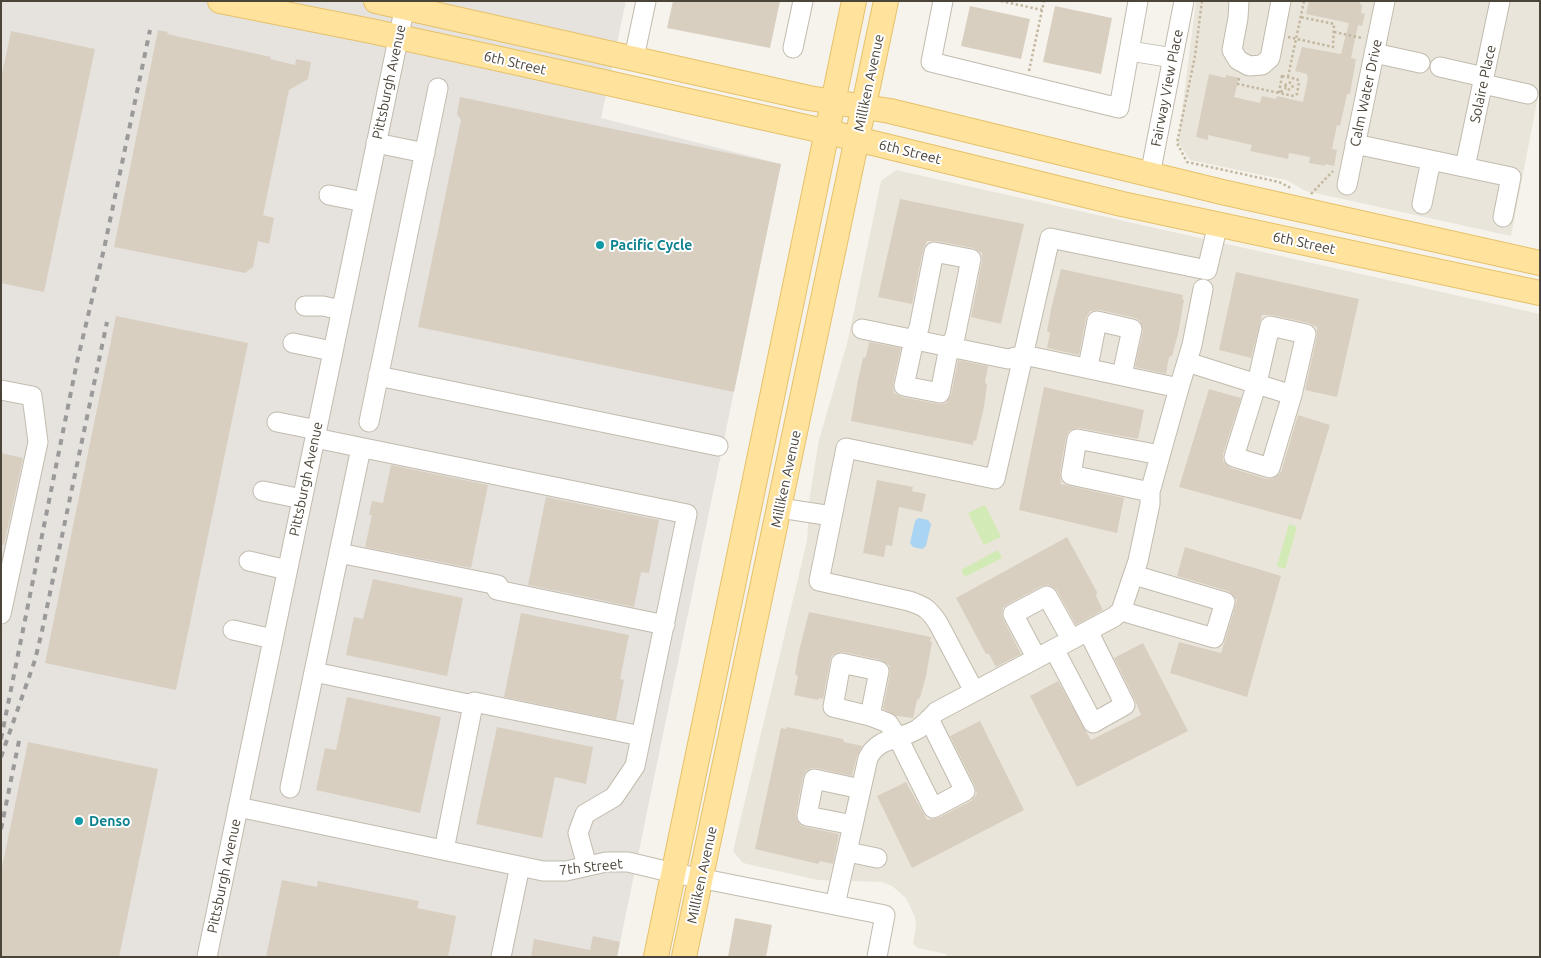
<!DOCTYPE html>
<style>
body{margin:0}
#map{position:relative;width:1541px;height:958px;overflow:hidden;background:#f6f3ec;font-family:Ubuntu,sans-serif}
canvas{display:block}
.frame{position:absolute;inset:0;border:2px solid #4b4439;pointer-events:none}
</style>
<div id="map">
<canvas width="1541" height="958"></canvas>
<div class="frame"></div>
</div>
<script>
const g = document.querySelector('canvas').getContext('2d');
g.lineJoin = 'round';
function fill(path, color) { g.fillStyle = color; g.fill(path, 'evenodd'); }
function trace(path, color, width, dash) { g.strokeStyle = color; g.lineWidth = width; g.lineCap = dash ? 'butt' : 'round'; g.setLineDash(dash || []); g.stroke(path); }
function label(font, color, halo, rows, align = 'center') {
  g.font = font + ' Ubuntu,sans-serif'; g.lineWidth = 4; g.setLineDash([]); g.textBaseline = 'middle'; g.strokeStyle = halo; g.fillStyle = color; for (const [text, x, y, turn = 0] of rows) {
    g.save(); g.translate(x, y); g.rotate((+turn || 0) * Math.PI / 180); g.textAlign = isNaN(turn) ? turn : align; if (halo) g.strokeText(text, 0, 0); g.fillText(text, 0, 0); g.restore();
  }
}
const residential = new Path2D(`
 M1196 1H1540V86L1511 236 1306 191 1286 180 1190 160 1178 142Z
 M896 170 1540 314V957H948L946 954 918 948 913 944 916 926 915 917 906 898 892 886 882 882 818 880 743 863 733 851 807 541 810 495 819 440 848 340 881 181Z`);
const industrial = new Path2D(`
 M1 1H626L601 118 781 164 617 957H1Z`);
const green = new Path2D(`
 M985 505 1001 537 984 545 968 513Z
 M1289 524 1297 527 1285 569 1277 566Z
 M998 550 1002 558 965 577 961 570Z`);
const water = new Path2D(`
 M918 518 928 520 931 524 926 546 922 549 913 547 910 543 915 521Z`);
const building = new Path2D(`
 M673 1H780L770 48 667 28Z
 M1309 1H1360V4L1362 5 1361 13 1365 14 1362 26 1358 25 1351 58 1356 59 1350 94H1347L1340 126 1337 125 1332 149 1337 150 1334 166 1325 164V166L1309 163 1310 157 1289 153 1288 159 1250 151 1252 145 1208 135V140L1196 137 1209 74 1226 78V75L1239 78 1234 97 1260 103 1262 96 1276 99 1277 96 1303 102 1308 77 1307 76V74L1295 71 1302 47 1341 54 1349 23 1306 14Z
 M970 6 1030 19 1021 59 961 46Z
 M1055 6 1112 18 1101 74 1043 62Z
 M158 30 168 32 167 34 271 57 270 59 295 65 296 59 311 62 308 79 289 90 263 215 274 218 269 244 258 241 253 267 245 273 114 247Z
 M11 31 95 49 44 292 1 283V79Z
 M460 97 781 164 734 392 418 327 461 120 457 114Z
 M900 199 1024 224 1001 324 971 317 982 261V253L973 248 936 241H927L923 250 912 304 878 297Z
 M1061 269 1183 295 1182 299 1184 300 1178 334 1172 356 1169 357 1166 374 1135 367 1143 331 1140 321 1135 318 1100 310 1090 311 1086 318 1079 355 1047 348 1050 333 1047 331 1051 309Z
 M1236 272 1359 299 1337 397 1305 390 1317 336V327L1309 323 1272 315H1262L1251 358 1219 350Z
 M116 316 248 343 176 690 45 663Z
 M869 342 901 348 893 384 894 393 902 397 938 404 946 403 951 395 958 360 988 366 985 382 987 385 984 407 976 441 974 440 973 445 851 421 858 380 863 358 866 357Z
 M1044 387 1144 410 1138 439 1079 428 1073 429 1069 431 1066 437 1060 473 1061 484 1124 498 1117 533 1019 510Z
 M1209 389 1241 398 1223 454V461L1231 468 1267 479H1273L1277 476 1281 472 1298 415 1330 425 1301 520 1179 487Z
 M1 453 23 458 4 545H1Z
 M391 465 488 485 471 568 365 547 372 515H369L372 501 383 503Z
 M877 480 913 487 912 491 926 494 922 512 899 507 892 546 886 545 884 557 863 553Z
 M546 497 659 520 649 573 641 572 634 607 528 585Z
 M1067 537 1097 592 1096 596 1103 610 1076 625 1057 591 1053 587 1048 585 1042 586 1008 604 1003 608 1002 614 1003 619 1021 654 996 667 989 654H986L956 598Z
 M1185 547 1281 576 1247 697 1170 673 1179 642 1221 653 1237 600 1228 591 1177 576Z
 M373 579 463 598 447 676 346 655 354 617 363 619Z
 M809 612 931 637 930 642H932L926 676 920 698 917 700 913 718 896 716 883 709 890 673 889 665 881 660 843 652 837 653 832 656 830 661 823 699 819 698 818 700 794 695 798 676 795 674 799 651Z
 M521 613 629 635 620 679 624 680 616 720 504 697Z
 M1143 643 1188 731 1077 787 1030 696 1058 681 1091 740 1141 715 1135 700 1114 658Z
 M347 697 441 717 420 813 316 790 325 748 336 750Z
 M980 721 1024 810 912 868 877 796 906 782 927 820 938 818 971 801 977 794 975 786 950 736Z
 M497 727 593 747 586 784 555 777 542 838 476 824Z
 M787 727 843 739 844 742 862 746 857 756 852 776 816 768H811L806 771 803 777 796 814 797 820 800 825 805 827 839 834 833 864 820 861 818 864 755 849 781 728 786 729Z
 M28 742 158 769 119 957H1V872Z
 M282 880 317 887 318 881 419 901 417 908 456 916 448 957H266Z
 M735 918 772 925 766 957H728Z
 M593 936 620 942 617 957H531L534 939 590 950Z`);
const path = new Path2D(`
 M1001 1 1042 10
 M1202 1 1195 56 1177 143 1187 162 1279 182 1291 188
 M1334 32 1362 38
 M1288 37 1333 47 1334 24 1300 17
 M1029 71 1044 1
 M1282 76 1297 79 1299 82 1297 94 1294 96 1279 93Z
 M1288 77 1304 1
 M1239 78 1238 84 1279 93 1286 88
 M1285.5 86a3.5 3.5 0 1 1 7 0a3.5 3.5 0 1 1-7 0Z
 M1311 194 1333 171`);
const minor = new Path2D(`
 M943 1 931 62 1119 108 1138 1
 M1239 1 1238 18 1232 50 1238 60 1249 66 1262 65 1270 58 1281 1
 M793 48 803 1
 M1130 51 1173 58
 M1374 53 1420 63
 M634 58 646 1
 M1440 67 1484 77
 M1483 84 1528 94
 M376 143 425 153
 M1355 144 1511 177 1503 217
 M1465 167 1500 1
 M1150 175 1184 1
 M1347 185 1385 1
 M329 195 364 202
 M1422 204 1431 160
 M934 252 971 259 955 337 949 347 940 393 904 386 914 340 919 328Z
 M305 306H323L341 310
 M1270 326 1306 334 1292 395 1270 468 1234 457 1257 383Z
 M862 329 1008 359 1024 355 1179 388
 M293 343 332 351
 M1187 362 1292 395
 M1088 367 1097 321 1132 329 1122 375
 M378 376 718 446
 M1 390 32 396 38 442 1 614
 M277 422 317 430
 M369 422 438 88
 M315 438 687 514 635 766 614 797 585 814 578 833 587 866
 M361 448 314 672 473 705 444 850
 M263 491 302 499
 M1150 492 1071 475 1077 439 1160 455
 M780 508 832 516
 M339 553 498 585
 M249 561 287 570
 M497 590 665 625
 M1121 611 1214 638 1225 602 1134 575
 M233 630 273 639
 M1054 649 1093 723 1125 705 1088 631
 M1036 657 1013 614 1047 596 1071 639
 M974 691 938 623C929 609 924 606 909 601L819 581 846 448 995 479 1050 238 1207 270 1218 224
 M474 702 641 736
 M870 716 879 671 841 663 833 707 870 716 888 723 898 738 933 808 965 791 929 719
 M290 788 314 672
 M238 807 543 871H566L606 862H628L674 873 885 915 877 957
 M853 825 807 816 814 779 861 789
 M848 852 877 858
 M835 905 868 758C878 737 900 740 918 729 925 724 931 718 936 712L1114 617 1121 611 1138 561 1150 504V492L1179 388 1192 345 1203 289
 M207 957 406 1
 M501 957 520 866`);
const major = new Path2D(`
 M220 1 371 31 500 59 828 132 1122 204 1540 293
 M376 1 809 98 890 111 1222 192 1540 263
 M656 957 854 1
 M684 957 886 1`);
const rail = new Path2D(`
 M1 739 77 362 104 249 150 30
 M1 757 35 660 42 631 107 322
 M1 829 20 736`);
const markers = [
 [600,245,5,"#0f9aa8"],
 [79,821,5,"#0f9aa8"]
];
const streetNames = [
 ["6th Street",515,63,13],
 ["Pittsburgh Avenue",389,82,-78],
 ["Milliken Avenue",869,83,-78],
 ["Solaire Place",1483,84,-78],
 ["Fairway View Place",1167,88,-79],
 ["Calm Water Drive",1366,93,-78],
 ["6th Street",910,152,14],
 ["6th Street",1304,243,12],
 ["Pittsburgh Avenue",306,479,-78],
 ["Milliken Avenue",786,479,-78],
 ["7th Street",591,867,-6],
 ["Milliken Avenue",702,875,-78],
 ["Pittsburgh Avenue",224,876,-78]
];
const cultureNames = [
 ["Pacific Cycle",610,245],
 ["Denso",89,821]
];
fill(residential, '#eae5da');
fill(industrial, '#e6e2dd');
fill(green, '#d2eab5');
fill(water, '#a9d4f2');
fill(building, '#d8cfc1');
trace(minor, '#c2bbae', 21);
trace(major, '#e6c16a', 26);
trace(path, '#c4b79f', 2.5, [2.5, 2.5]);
trace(minor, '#fff', 19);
trace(major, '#ffe39c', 24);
trace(rail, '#9a9a9a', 4, [6, 6]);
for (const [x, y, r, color] of markers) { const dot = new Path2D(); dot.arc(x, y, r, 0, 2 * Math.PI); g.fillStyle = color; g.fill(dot); trace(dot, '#fff', 2); }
label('14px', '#4b4439', '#fff', streetNames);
label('bold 14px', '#0d838f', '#fff', cultureNames, 'left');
</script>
